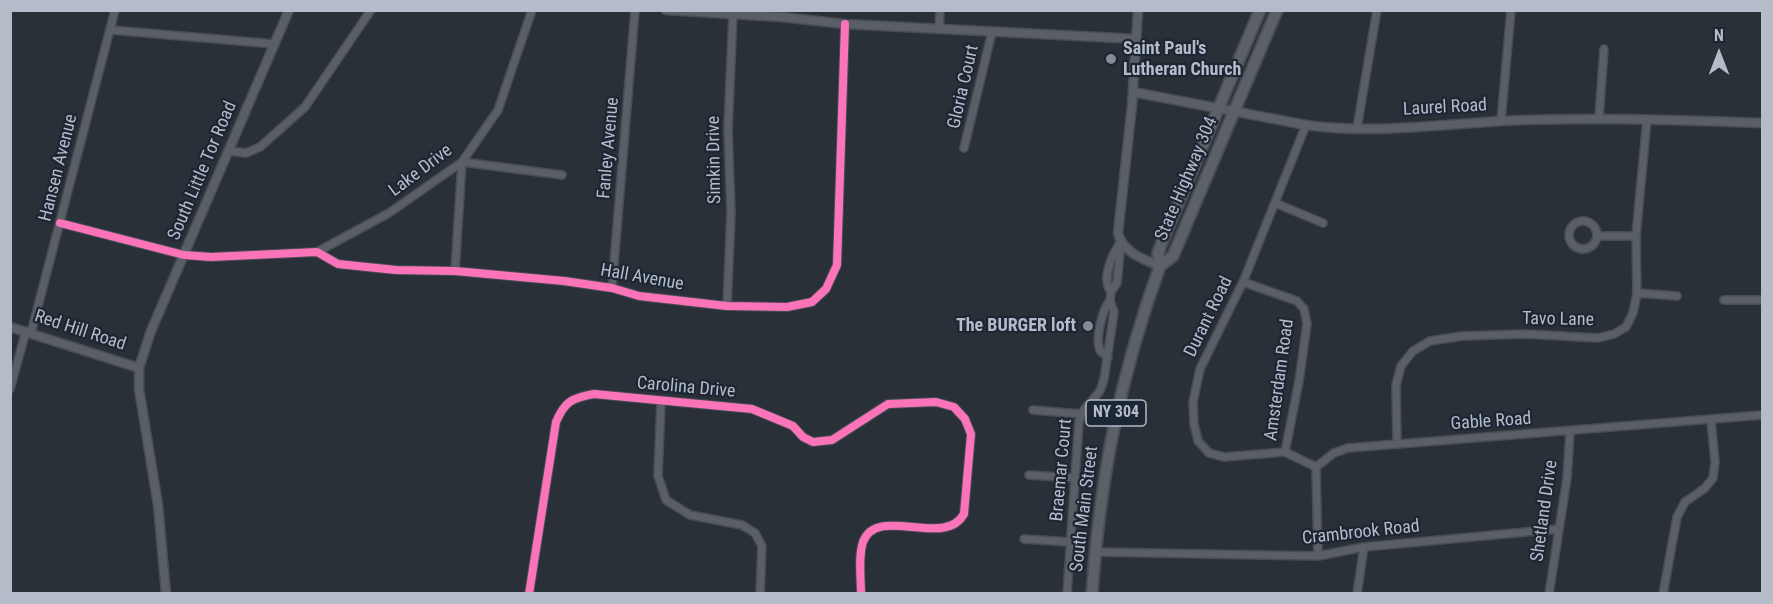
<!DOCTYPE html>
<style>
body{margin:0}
#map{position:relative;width:1773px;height:604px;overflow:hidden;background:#2a3038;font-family:"Roboto Condensed",sans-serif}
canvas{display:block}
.frame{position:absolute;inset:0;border:12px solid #b4bcc9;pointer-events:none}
.north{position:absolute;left:1689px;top:24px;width:60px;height:60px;-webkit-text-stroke:4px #1d2633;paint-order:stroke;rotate:0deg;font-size:16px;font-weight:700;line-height:24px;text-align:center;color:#b4bcc9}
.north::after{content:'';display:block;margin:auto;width:21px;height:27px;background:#b4bcc9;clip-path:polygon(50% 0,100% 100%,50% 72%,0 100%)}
</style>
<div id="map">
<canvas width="1773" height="604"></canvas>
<div class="frame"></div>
<div class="north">N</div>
</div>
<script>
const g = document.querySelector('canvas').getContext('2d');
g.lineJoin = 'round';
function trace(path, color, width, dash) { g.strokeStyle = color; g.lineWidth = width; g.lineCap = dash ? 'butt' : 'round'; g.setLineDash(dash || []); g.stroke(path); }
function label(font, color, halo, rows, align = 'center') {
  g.font = font + ' "Roboto Condensed",sans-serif'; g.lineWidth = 4.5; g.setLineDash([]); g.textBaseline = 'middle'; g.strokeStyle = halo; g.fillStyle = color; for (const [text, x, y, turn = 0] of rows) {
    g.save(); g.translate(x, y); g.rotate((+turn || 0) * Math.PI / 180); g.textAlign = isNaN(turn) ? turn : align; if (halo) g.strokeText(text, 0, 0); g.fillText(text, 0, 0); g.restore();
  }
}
const minor = new Path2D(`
 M939 29 940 10
 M111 30 275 44
 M1599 118 1604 49
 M1501 121 1511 10
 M1306 125 1243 282 1200 369 1193 402 1194 424 1198 441 1209 453 1224 457 1285 452 1316 467
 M1357 128 1377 10
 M964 148 992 32
 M230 151 246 153 260 147 305 107 371 10
 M1275 203 1323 223
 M1569 235a14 14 0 1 1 28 0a14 14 0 1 1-28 0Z
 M60 223 184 255 211 257 317 252 338 264 396 270 455 271 564 281 612 288 639 296 727 306 787 307 812 302 826 289 837 265 845 24
 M1598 236H1636
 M317 252 389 213 462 162 498 110 532 10
 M455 271 462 162 562 175
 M1243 282 1297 301 1304 309 1307 324 1299 381 1285 452
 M612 288 635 10
 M1111 292C1101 279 1112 256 1119 244
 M1637 293 1677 296
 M1724 300H1762
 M727 306 731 213 728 129 733 15
 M31 333 115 10
 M1108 357C1105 355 1102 354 1100 350 1095 340 1102 309 1110 301
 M10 389 26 331
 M661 401 658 476 666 500 690 515 742 525 755 533 762 546 760 594
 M1033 410 1081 414
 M1397 443 1396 385 1401 366 1413 351 1430 341 1462 336 1525 334 1598 338 1614 334 1626 327 1633 313 1637 293 1636 236 1647 119
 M1316 467 1334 453 1348 448 1762 415
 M1316 467 1318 556
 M1029 475 1075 478
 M1024 539 1070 542
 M1095 552 1318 556 1364 547 1558 529
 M529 594 556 422C565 401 572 398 594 394L752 409 793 426 803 437 813 442 832 440 888 404 936 402 954 407 965 419 971 434 964 514C945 549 877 504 863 542 858 557 861 578 861 594
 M1067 594 1079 421 1083 411 1100 391 1104 379 1114 312 1110 301 1111 292 1117 283 1121 242
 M1357 594 1364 547
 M1549 594 1567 478 1570 432
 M1663 594 1677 517 1685 502 1705 488 1713 478 1715 462 1711 420`);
const tertiary = new Path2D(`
 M666 10 781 17 845 24 1137 39
 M1138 10 1132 105 1118 233C1122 252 1144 260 1160 266
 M1133 92 1306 125C1371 134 1437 125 1502 121 1589 117 1675 120 1762 123
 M10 327 139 368
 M166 594 158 505 139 389V368L151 331 289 10`);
const primary = new Path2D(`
 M1160 266 1173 256 1277 10
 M1160 266 1158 253 1163 240 1260 10
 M1092 594C1100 477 1120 376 1160 266`);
const cycleway = new Path2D(`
 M60 223 184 255 211 257 317 252 338 264 396 270 455 271 564 281 612 288 639 296 727 306 787 307 812 302 826 289 837 265 845 24
 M529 594 556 422C565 401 572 398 594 394L752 409 793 426 803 437 813 442 832 440 888 404 936 402 954 407 965 419 971 434 964 514C945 549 877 504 863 542 858 557 861 578 861 594`);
const markers = [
 [1111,59,6,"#848b96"],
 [1088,326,6,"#848b96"]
];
const shields = [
 [1116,413,60]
];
const shieldNames = [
 ["NY 304",1116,413]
];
const poiNames = [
 ["Saint Paul's",1123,49],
 ["Lutheran Church",1123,70],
 ["The BURGER loft",1076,326,"right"]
];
const streetNames = [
 ["Gloria Court",964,87,-77],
 ["Laurel Road",1445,108,-3],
 ["Fanley Avenue",609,148,-85],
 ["Simkin Drive",715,160,-91],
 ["Hansen Avenue",59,168,-76],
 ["South Little Tor Road",203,171,-67],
 ["Lake Drive",421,171,-37],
 ["State Highway 304",1187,179,-67],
 ["Hall Avenue",642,278,10],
 ["Durant Road",1209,317,-64],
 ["Tavo Lane",1558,320,1],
 ["Red Hill Road",80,331,18],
 ["Amsterdam Road",1280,380,-82],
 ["Carolina Drive",686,388,5],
 ["Gable Road",1491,422,-4],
 ["Braemar Court",1062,470,-85],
 ["South Main Street",1085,509,-83],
 ["Shetland Drive",1545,511,-82],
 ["Crambrook Road",1361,533,-6]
];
trace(minor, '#484c53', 10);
trace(tertiary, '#484c53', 11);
trace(primary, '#484c55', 14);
trace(minor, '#5a5e66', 7);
trace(tertiary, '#5a5e66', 8);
trace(primary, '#5c6168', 10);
trace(cycleway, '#fb73b8', 8);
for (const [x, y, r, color] of markers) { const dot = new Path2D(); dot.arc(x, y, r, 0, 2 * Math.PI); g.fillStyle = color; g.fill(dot); trace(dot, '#1d2633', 2); }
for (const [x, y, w] of shields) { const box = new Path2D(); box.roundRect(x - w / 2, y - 13, w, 26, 4.5); g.fillStyle = '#1d2633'; g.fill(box); trace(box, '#b4bcc9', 1.5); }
label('bold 16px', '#b4bcc9', null, shieldNames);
label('bold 18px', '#b4bcc9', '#1d2633', poiNames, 'left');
label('18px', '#b4bcc9', '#1d2633', streetNames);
</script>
